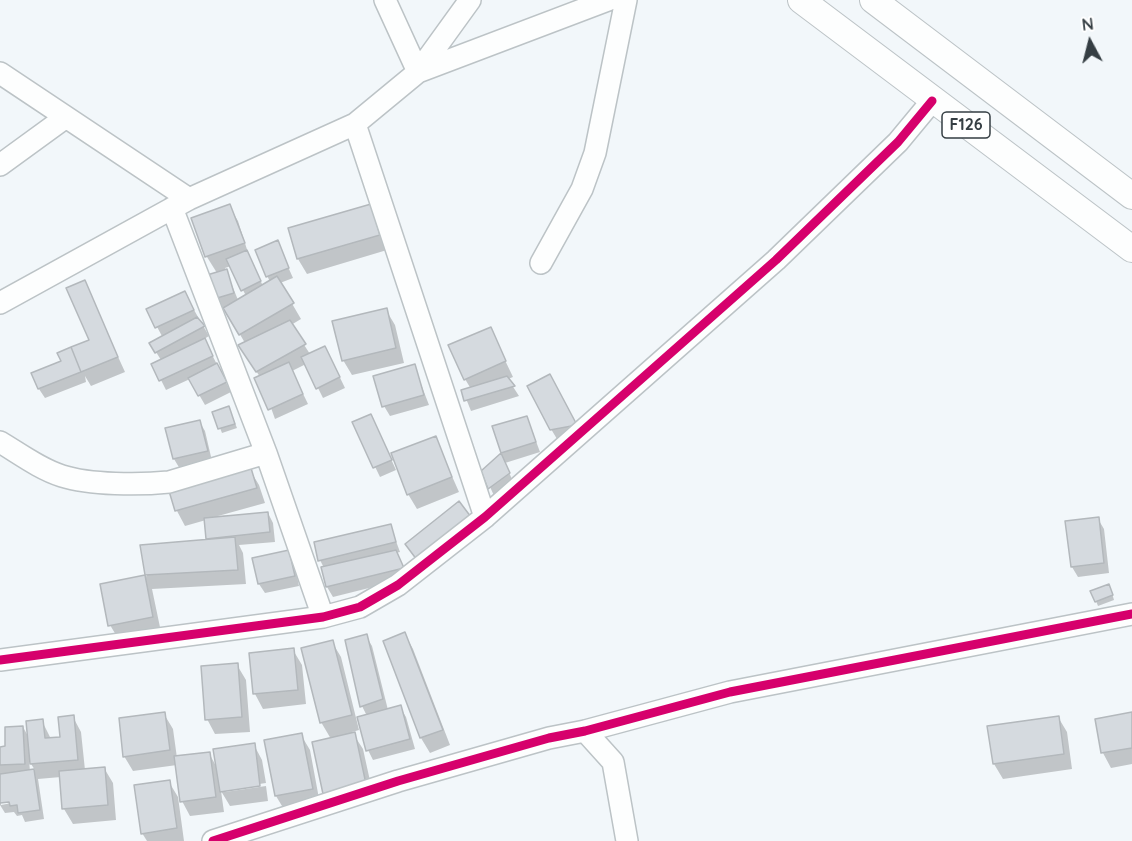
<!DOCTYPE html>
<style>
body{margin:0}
#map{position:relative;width:1132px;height:841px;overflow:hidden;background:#f2f7fa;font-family:Quicksand,sans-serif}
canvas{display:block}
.north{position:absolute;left:1060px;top:12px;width:60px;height:60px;-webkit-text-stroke:4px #fff;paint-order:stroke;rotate:353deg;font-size:16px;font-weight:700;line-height:24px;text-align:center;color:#353e43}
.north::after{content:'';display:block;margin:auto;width:21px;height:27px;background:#353e43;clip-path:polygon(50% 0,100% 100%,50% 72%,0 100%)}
</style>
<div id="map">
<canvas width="1132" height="841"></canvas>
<div class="north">N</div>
</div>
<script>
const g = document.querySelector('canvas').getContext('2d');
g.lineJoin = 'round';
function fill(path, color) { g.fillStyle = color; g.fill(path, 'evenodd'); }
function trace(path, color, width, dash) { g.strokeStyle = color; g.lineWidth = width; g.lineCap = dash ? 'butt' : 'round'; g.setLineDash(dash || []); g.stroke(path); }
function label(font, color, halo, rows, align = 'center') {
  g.font = font + ' Quicksand,sans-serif'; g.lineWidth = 6; g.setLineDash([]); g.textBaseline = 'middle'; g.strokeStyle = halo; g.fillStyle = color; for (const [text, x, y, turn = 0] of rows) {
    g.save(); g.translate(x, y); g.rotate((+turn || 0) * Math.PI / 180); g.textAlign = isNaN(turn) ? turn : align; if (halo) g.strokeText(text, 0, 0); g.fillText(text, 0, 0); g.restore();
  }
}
const shadow = new Path2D(`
 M370 205 379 220 387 250 307 274 298 259 290 229Z
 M229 206 238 221 250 259 263 286 270 282 256 251 277 242 293 278 280 283 301 319 291 325 310 354 330 357 345 388 323 398 306 364 292 371 308 404 275 419 260 377 249 360 245 343 224 307 221 308 215 298 217 273 207 257 193 219ZM231 266 246 296 238 300 225 268Z
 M84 282 125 372 91 386 85 376 86 382 45 398 39 389 62 362 91 341Z
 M190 303 209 336 204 339 231 392 205 405 190 379 166 390 153 364 161 360 151 344 163 338 148 310Z
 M386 310 395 325 404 363 352 375 343 360Z
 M490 329 513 377 508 379 519 396 471 411 463 391 471 389 465 379Z
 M414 366 429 405 390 416 384 406Z
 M550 376 581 434 557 439 551 429Z
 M229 408 237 428 222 433 214 413Z
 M527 417 540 452 505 463 514 484 495 498 483 471 502 453 494 427Z
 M199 421 205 431 212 461 180 469 174 459 167 429Z
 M354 423 376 426 396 470 380 477Z
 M435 438 459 492 417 509 408 494Z
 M250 470 259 485 265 503 218 516 268 513 273 523 275 542 239 545 243 553 246 584 152 589 161 632 119 640 110 625 102 585 147 576 141 546 209 541 206 520 185 526 177 511 171 492Z
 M1098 519 1104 529 1109 573 1078 577 1072 567Z
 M390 525 400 552 396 553 409 578 333 597 327 587 324 568 320 560Z
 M288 551 294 561 299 586 265 593 259 584Z
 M1111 590 1114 600 1098 606 1096 601Z
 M405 634 413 649 450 745 430 753 421 738 385 642Z
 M366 636 372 646 388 710 400 707 406 717 415 749 373 760 368 750 367 716 362 706 347 641Z
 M332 642 341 657 359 730 352 732 363 749 374 799 333 808 325 793 331 739 321 722Z
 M293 650 302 665 306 704 263 709 255 694 251 655Z
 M237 665 246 680 250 732 215 734 207 719Z
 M164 714 173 729 177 758 209 753 217 768 254 745 262 760 266 783 225 789V792L266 786 268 801 230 806 221 791 224 812 190 816 182 801 177 765 133 771 124 756Z
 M1132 714V764L1111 768 1103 753Z
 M73 717 81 732 85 770 104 768 113 783 116 820 73 824 64 809 61 777 38 779 44 819 25 822 22 815 17 816 14 812 5 813 0 805V748H7L23 727 29 738 42 721 51 739 62 738ZM29 761 35 770 30 771ZM16 799 17 802 1 805V802Z
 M1058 717 1067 732 1072 769 1003 779 994 764Z
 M301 735 310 750 320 804 285 811 276 796Z
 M169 782 178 797 184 841H147L142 833Z`);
const building = new Path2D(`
 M230 204 245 243 205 257 191 218Z
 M371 204 380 235 297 259 288 228Z
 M278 240 289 268 266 277 255 250Z
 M247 250 261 281 241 291 226 259Z
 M227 269 234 293 214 299 207 275Z
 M277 276 294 303 239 335 223 308Z
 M85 280 118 357 81 372 71 347 89 340 66 288Z
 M185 291 194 310 155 328 146 309Z
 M387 308 396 348 342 361 332 321Z
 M197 317 205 326 155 353 149 343Z
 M290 320 306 344 256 372 238 345Z
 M491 327 506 361 464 380 448 345Z
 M205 338 213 356 159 381 151 364Z
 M325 346 340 377 316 389 301 357Z
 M71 347 81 372 38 389 31 373 61 361 57 353Z
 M289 362 303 394 268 410 254 378Z
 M217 363 227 382 198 396 188 378Z
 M415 364 424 395 382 407 373 376Z
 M550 374 577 425 550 430 527 386Z
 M507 376 515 386 464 401 461 390Z
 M229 406 235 424 218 429 212 412Z
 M371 414 392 460 373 468 352 422Z
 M527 416 536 442 501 453 492 426Z
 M200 420 208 451 173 459 165 428Z
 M436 436 452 477 407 495 391 453Z
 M501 453 510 473 488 489 481 471Z
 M251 468 257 488 175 511 169 491Z
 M459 501 471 517 417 560 405 544Z
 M268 512 270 532 206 539 204 518Z
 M1099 517 1104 563 1071 567 1065 521Z
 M391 524 396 542 318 561 314 542Z
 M235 537 238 570 145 575 140 545Z
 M289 550 295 576 258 584 252 558Z
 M396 550 404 568 326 587 321 567Z
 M145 575 153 617 108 626 100 584Z
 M1109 584 1113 595 1095 602 1090 591Z
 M405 632 443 730 420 738 383 641Z
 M367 634 383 699 360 707 345 640Z
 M333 640 352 715 320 723 301 648Z
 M294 648 298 690 253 694 249 653Z
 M238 663 242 717 205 720 201 666Z
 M401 705 410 739 366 751 357 717Z
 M165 712 170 750 123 757 119 718Z
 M1132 712V748L1101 753 1095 719Z
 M74 715 78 760 30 764 26 721 43 719 45 738 60 737 58 717Z
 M1059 716 1064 754 993 764 987 726Z
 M23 726 25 764 0 765V747L5 746V727Z
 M355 732 366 784 323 794 312 742Z
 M302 733 313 789 275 796 264 740Z
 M255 743 260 786 220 792 213 749Z
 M210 752 216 797 180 802 174 756Z
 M105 767 108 805 62 809 59 771Z
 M34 769 40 810 18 813 17 805 10 806 9 802 0 803V774Z
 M170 780 177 828 141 834 134 785Z`);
const minor = new Path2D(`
 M385 0 418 72 470 0
 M0 73 189 199
 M355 124 485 517
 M0 165 66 117
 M172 208 266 453 323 617
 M541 263 582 189 595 153 626 0
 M0 303 189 199 355 124 418 72 608 0
 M0 442C20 454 40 469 62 476 90 485 140 485 169 482L266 453
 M0 660 323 617 360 607 398 585 485 517 776 260 898 142 932 101
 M585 731 613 762 627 841
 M213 841 398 781 549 738 585 731 730 692 1132 614`);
const major = new Path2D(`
 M801 0 1132 249
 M873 0 1132 196`);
const cycleway = new Path2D(`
 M0 660 323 617 360 607 398 585 485 517 776 260 898 142 932 101
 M213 841 398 781 549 738 585 731 730 692 1132 614`);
const shields = [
 [966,125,48]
];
const shieldNames = [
 ["F126",966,125]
];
fill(shadow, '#0003');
fill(building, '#d5dadf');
trace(building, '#b3b8bc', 1.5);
trace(minor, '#bcc3c6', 24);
trace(major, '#bcc3c6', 28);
trace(minor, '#fdfefe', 21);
trace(major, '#fdfefe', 26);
trace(cycleway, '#d6006c', 9);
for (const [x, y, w] of shields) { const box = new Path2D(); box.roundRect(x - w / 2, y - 13, w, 26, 4.5); g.fillStyle = '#fff'; g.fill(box); trace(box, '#353e43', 1.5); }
label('bold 16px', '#353e43', null, shieldNames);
</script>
